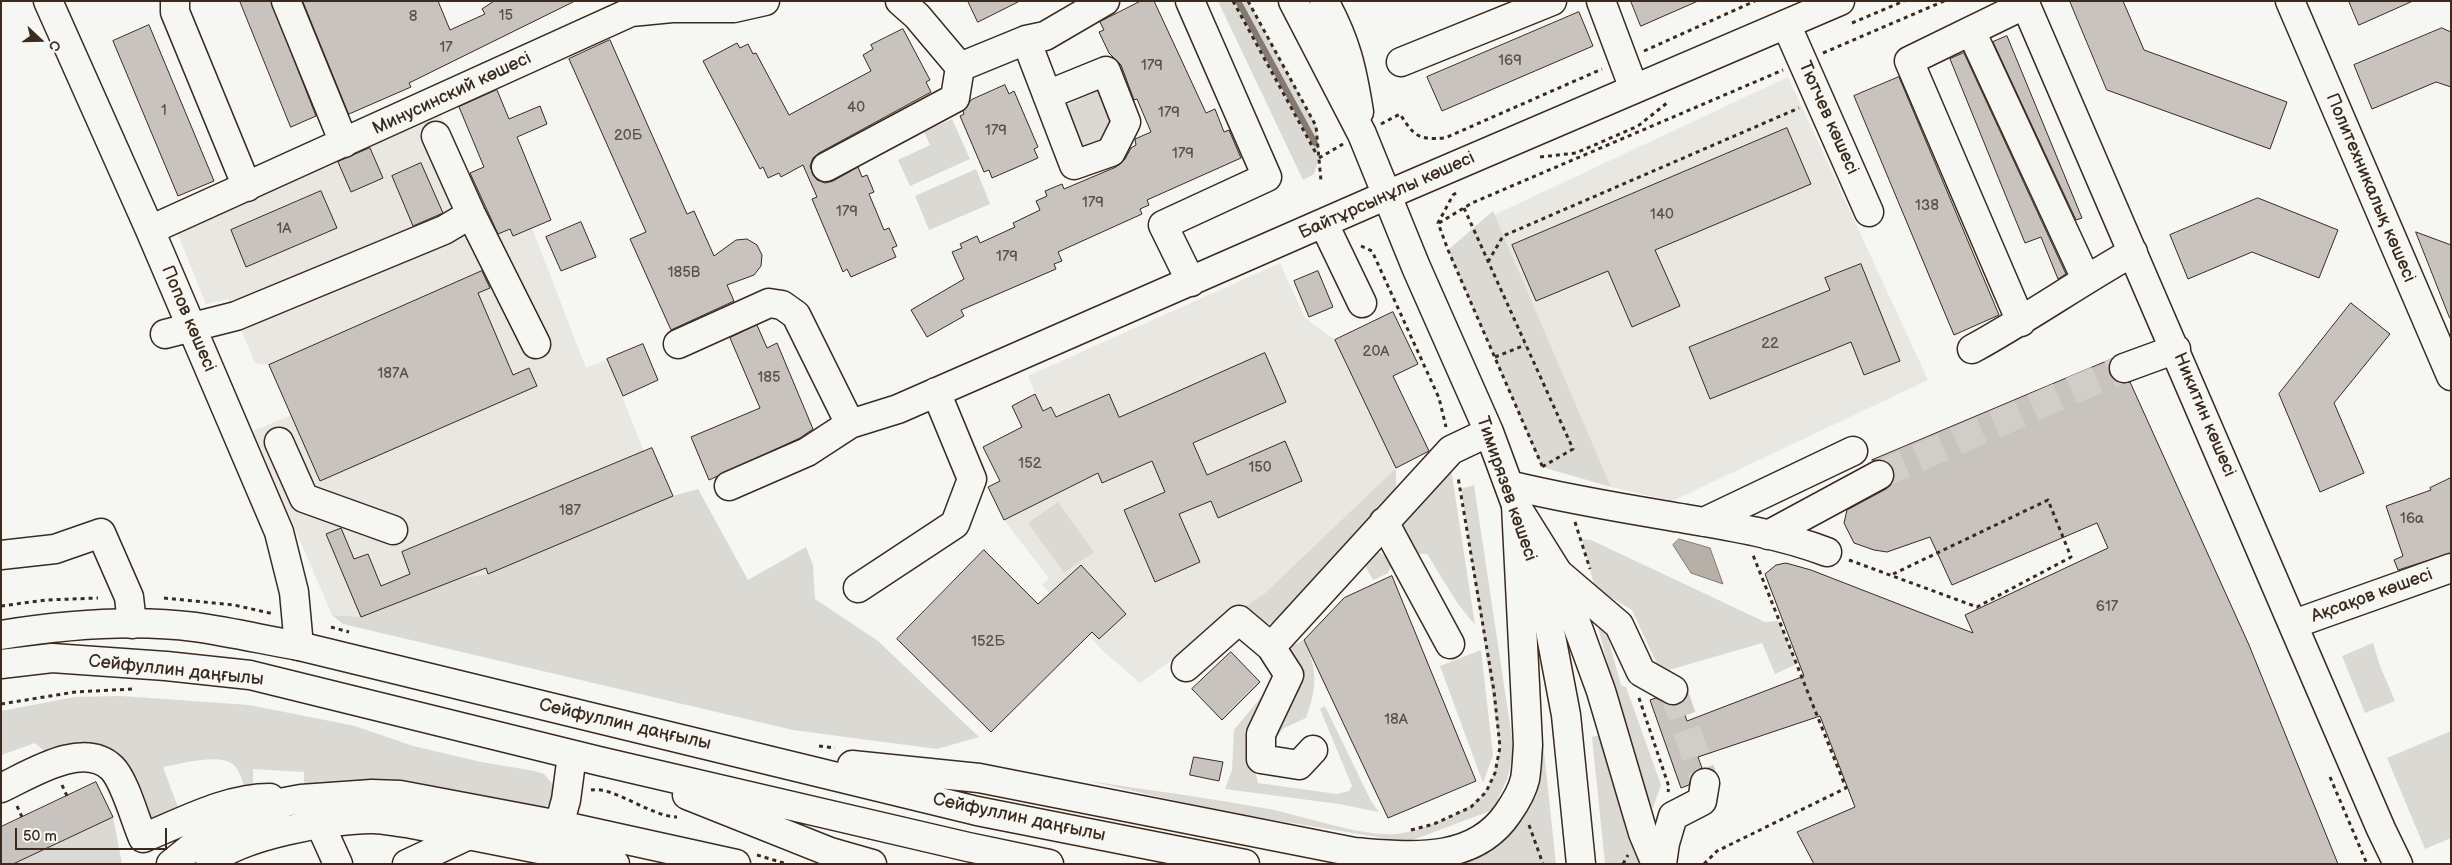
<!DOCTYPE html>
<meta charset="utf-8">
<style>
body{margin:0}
#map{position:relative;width:2452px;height:865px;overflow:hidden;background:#f6f6f2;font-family:"Balsamiq Sans",sans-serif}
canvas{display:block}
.frame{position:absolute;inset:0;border:2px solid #3b2a1e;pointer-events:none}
.north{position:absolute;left:15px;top:15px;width:50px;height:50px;-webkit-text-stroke:4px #f6f6f2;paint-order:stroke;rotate:111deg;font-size:14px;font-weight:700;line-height:20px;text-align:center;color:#3b2a1e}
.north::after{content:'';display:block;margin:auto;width:18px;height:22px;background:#3b2a1e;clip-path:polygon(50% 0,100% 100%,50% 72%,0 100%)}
.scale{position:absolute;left:15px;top:828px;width:152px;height:22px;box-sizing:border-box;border:2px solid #3b2a1e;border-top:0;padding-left:6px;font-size:15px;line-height:18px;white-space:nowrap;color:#3b2a1e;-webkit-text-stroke:4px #f6f6f2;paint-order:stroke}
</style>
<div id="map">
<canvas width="2452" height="865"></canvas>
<div class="frame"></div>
<div class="north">С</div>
<div class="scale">50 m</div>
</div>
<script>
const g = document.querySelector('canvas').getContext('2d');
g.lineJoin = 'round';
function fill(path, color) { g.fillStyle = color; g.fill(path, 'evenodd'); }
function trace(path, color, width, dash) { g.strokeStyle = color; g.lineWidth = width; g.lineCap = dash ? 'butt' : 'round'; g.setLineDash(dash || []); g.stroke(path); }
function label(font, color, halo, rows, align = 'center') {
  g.font = font + ' "Balsamiq Sans",sans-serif'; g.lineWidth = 4; g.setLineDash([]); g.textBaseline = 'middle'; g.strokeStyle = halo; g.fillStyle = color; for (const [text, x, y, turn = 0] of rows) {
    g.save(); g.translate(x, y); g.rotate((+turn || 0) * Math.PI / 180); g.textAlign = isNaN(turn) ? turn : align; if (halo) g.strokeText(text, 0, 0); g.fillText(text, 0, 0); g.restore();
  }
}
const built = new Path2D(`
 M1788 77 1928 380 1672 501 1611 487 1494 215Z
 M439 111 491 237 510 229 513 236 532 228 586 368 607 359 644 451 652 448 673 496 488 574 458 579 361 617 332 615 253 431 291 415 269 365 255 363 228 299 206 304 178 234Z
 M1280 263 1305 318 1335 340 1396 468 1265 593 1140 683 1103 651 1042 585 1049 578 1004 520 1061 426 1051 407 1043 411 1028 376Z`);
const green = new Path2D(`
 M1218 1H1248L1316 126 1319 158 1314 174 1303 180Z
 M1104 87 1117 122 1102 147 1079 155 1061 108Z
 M952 119 970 159 910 186 898 160 930 145 924 132Z
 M976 169 990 204 929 230 915 196Z
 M1493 211 1611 487 1542 467 1448 250Z
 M1450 462 1475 625 1458 604 1427 554 1408 553 1397 519Z
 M1396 468V494L1312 588 1272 623 1260 625 1245 607 1265 593Z
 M1474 485 1514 752 1507 779 1493 810 1407 842 1226 812 1089 781C1149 790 1209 798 1269 809 1304 816 1362 837 1396 834 1413 832 1432 825 1447 818 1486 800 1492 790 1500 747L1461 489Z
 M698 489 748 580 806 547 813 565 815 599 878 641 979 737 937 749 793 730 343 624 332 615 361 617 458 579 488 574 673 496Z
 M1058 502 1094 552 1064 573 1028 523Z
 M1582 539 1591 540 1765 622 1779 621 1797 664 1775 674 1762 643 1669 670 1657 664 1632 610 1595 588Z
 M1376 550 1393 562 1388 573 1373 580 1366 567 1367 557Z
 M1596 620 1606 631 1621 685 1626 687 1661 785 1653 808 1645 802Z
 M1304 640C1318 670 1317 688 1306 718L1284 728 1274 740C1282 712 1302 674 1290 647Z
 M2373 643 2380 666 2395 701 2365 713 2342 656Z
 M1481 650 1493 755 1483 783 1440 666Z
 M1272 684 1252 758 1258 783 1337 794 1349 791 1352 786 1320 709 1325 706 1371 801 1379 812 1339 804 1225 789 1232 770 1234 730Z
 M121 696 249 705 355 726 413 746 481 762 535 771 544 774 554 786 555 793 551 803 540 810 304 789V772L253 769V788L246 791C243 783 241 773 235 766 221 752 181 764 163 767L180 813 154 821 148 819 126 773 47 753 35 743 1 755V711L75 697Z
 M2451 731V838L2425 849 2387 758Z
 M1601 735 1628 839 1640 864H1605L1592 737Z
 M1543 743 1556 864H1447L1484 853 1535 746Z
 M113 817 122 864H13Z`);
const water = new Path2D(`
 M1679 539 1710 548 1723 584 1691 573 1673 545Z`);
const stream = new Path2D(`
 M1238 1 1315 143`);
const building = new Path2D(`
 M240 1H271L316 116 291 127Z
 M303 1H438L450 30 485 14 482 9 494 1H575L409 83 411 87 349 114Z
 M968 1H1020L978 22Z
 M1141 1H1154L1206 113 1215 109 1224 132 1229 130 1241 158 1147 200 1149 205 1140 209 1142 214 1058 252 1062 261 1054 264 1056 269 961 310 964 316 927 337 911 310 964 279 952 252 962 248 960 244 977 236 980 243 1015 227 1013 223 1040 210 1036 201 1047 196 1045 191 1062 184 1064 189 1116 167 1125 159 1131 148 1136 145 1135 139 1151 132 1137 99 1134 100 1121 65 1109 53 1099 32 1104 30 1100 22Z
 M1631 1H1698L1641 26Z
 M2070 1H2123L2144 50 2287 102 2270 149 2107 90Z
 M2349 1H2413L2359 25Z
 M1579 12 1593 46 1442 111 1427 77Z
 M149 25 214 181 178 196 113 41Z
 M2442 28 2451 32V87L2436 82 2372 109 2354 65Z
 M903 29 930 80 926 82 931 92 819 153 813 158 810 166 813 175 817 180 825 183 833 181 858 167 862 177 867 175 874 192 869 194 884 230 889 228 897 246 892 248 896 257 851 277 847 269 843 272 812 199 817 197 803 165 781 177 779 173 768 178 763 167 760 169 703 61 737 43 740 48 748 44 753 54 756 53 789 115 871 71 863 55 873 49 871 45Z
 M2007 36 2082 218 2076 220 1993 42Z
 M610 40 687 214 694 211 714 256 736 240 747 239 757 245 762 255 761 266 754 275 727 285 734 301 671 330 630 239 646 232 569 59Z
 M1964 53 2066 274 2058 279 2041 237 2025 243 1950 59Z
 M1899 77 1999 315 1954 335 1854 96Z
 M1005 85 1009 94 1014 91 1038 147 1034 149 1038 158 992 178 989 170 984 172 960 116 964 114 963 111 971 100Z
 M497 90 509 119 540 106 547 124 517 137 551 220 513 236 510 229 498 234 470 173 484 167 459 107Z
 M1787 128 1811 184 1655 250 1680 306 1632 327 1608 271 1536 301 1512 245Z
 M370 148 383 178 351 192 338 162Z
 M421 163 443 213 413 226 392 176Z
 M321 191 337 228 246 267 231 230Z
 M2258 198 2338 230 2319 278 2252 252 2188 279 2170 235Z
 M581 222 596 257 561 271 546 237Z
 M2416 232 2451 245V318H2450Z
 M1861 264 1900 361 1864 375 1851 342 1710 399 1689 347 1830 290 1825 278Z
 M482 271 490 288 478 293 513 375 529 368 537 386 320 481 269 365Z
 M1318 271 1333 307 1309 317 1294 281Z
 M2351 303 2390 334 2334 403 2364 473 2320 492 2279 394Z
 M1393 312 1418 364 1393 376 1429 451 1396 468 1335 340Z
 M757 325 767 348 777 343 813 429 800 438 709 480 691 437 760 408 730 338Z
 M643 344 658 380 623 396 607 359Z
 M1265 353 1286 402 1193 443 1207 475 1285 441 1302 481 1218 518 1211 501 1179 514 1200 562 1155 582 1124 510 1165 492 1152 461 1102 483 1098 473 1004 520 988 487 1000 481 983 447 1022 427 1012 406 1035 394 1043 411 1051 407 1056 417 1109 394 1119 417Z
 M2112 359 2109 366 2110 374 2114 380 2121 383 2130 382 2249 645 2338 864H1814L1797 832 1855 807 1820 716 1698 757 1702 768 1693 773 1689 785 1681 788 1650 700 1656 698 1673 706 1681 704 1687 721 1804 676 1765 574 1776 565 1786 563 1811 570 1973 633 1965 615 2108 548 2097 523 1952 585 1930 537 1887 552 1874 550 1854 543 1844 523 1847 510 1886 489 1893 483 1895 475 1892 467 1887 461 1872 460Z
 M652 448 673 496 488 574 486 568 361 617 326 534 341 528 354 559 368 554 381 586 410 574 402 552Z
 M2451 478V553L2398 570 2394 560 2403 556 2386 506 2431 490 2430 488Z
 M984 550 1038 604 1081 565 1126 614 1099 639 1092 632 991 732 897 639Z
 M1392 576 1476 781 1388 818 1304 640 1344 598Z
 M1231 652 1260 682 1222 720 1192 689Z
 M1194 757 1223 762 1219 781 1190 775Z
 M96 782 113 817 13 864H1V827Z`);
const minorTunnel = new Path2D(`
 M1879 475 2124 368
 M1673 690 1705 783`);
const path = new Path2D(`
 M1233 1 1317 155
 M1248 1 1316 126 1321 181
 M1852 23 1904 1
 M1644 51 1755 1
 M1823 53 1944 1
 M1381 124 1400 114C1414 136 1418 140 1445 138L1602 69
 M1540 157 1576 153 1638 126 1667 103
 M1319 158 1343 144
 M1456 193 1453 195 1438 223 1448 250 1543 468
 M1464 208 1573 449 1542 467
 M1439 223 1472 203 1783 70
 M1361 246 1372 251 1439 398 1446 427
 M1488 262 1503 236 1799 108
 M1495 357 1525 345
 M1575 522 1590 569
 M1849 560 1977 607 2071 557 2048 500 1891 575
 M164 598 234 605 274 614
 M1 606 46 600 98 598
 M331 627 349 632
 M1639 698 1669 787 1668 792
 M1 704 75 692 132 689
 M819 746 835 748
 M2330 777 2367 864
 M62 785 67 796
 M591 790C614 786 649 816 677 817
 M17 806 22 817
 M1529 825 1543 864
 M1411 830 1434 824 1471 807 1486 792 1495 773 1500 747 1494 691 1458 477
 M757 855 787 864
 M1623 864 1628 855
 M1704 864 1717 851 1846 788 1753 555`);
const minor = new Path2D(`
 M48 1 150 230 279 532 294 592 299 646
 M175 1V12L247 187
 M286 1 344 143
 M900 1 917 16 960 67
 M1190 1 1267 177 1163 225 1191 282
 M1293 1 1362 134 1416 267 1489 432 1516 505 1548 620 1566 715 1581 864
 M1324 1C1346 41 1352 68 1359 112
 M1601 1 1634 89
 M2024 1 2381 829 2398 864
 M2290 1 2451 376
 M1786 24 1869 212
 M1971 31 2086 279
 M1026 40 1074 165 1111 152 1126 122 1106 71 1047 95
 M1401 62 1552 1
 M960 67 1026 40 1045 36 1105 1
 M436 136 471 214 536 344
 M826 167 955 98 960 67
 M1324 224 1362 303
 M150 230 631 12 672 8H734L765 1
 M2021 322 1909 61 2026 4
 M165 334 236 316 444 230 471 214
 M678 344 769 303 782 305 796 315 850 424
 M1972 349C2027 319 2078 283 2133 252
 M2124 368 2176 349
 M279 442 304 498 393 530
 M1509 485C1562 498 1615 507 1669 516 1722 525 1777 533 1827 552
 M729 486 807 452 850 424 898 409 1387 195 1840 1
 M1384 522 1450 644
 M1704 522 1853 451
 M1768 535 1879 475
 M1 555 55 549 101 533 129 597 132 624
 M1558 573 1619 625 1641 672 1673 690
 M858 588 955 524 972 479 936 392
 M2294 624 2451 568
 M1271 647 1289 675 1261 734V759L1299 765 1313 750
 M1186 667 1239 620 1271 647 1451 450 1489 432
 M572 755 566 800 559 825 736 864
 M1 788C31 774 83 740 112 768 125 781 135 820 143 838 183 822 226 798 270 798
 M320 824 338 864
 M171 864 207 835 285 802 301 799 372 794 400 795 559 825
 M210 864C231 836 338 818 373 819 384 819 396 822 407 823L615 864
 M407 864 473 833
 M1662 864 1665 843 1673 816 1702 801 1705 783`);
const major = new Path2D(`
 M1518 509 1558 573 1601 691 1643 833 1656 864
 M1 635C63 625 132 619 195 627 230 632 265 640 299 646L977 811 1245 864
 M1 664 52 658 166 666 250 675 599 761 968 847 1049 864
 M852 765 979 778 1354 852C1408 856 1473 865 1508 813 1515 803 1522 792 1525 779 1527 768 1527 756 1528 745L1516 505
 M687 795 830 852 872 864`);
const numberNames = [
 ["15",506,16],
 ["8",413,17],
 ["17",446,48],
 ["169",1510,61],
 ["179",1152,66],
 ["40",856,108],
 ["1",164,111],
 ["179",1169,113],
 ["179",996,131],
 ["20Б",628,136],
 ["179",1183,154],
 ["179",1093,203],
 ["138",1927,206],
 ["179",847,212],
 ["140",1662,215],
 ["1А",284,229],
 ["179",1007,257],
 ["185В",684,273],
 ["22",1770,344],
 ["20А",1376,352],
 ["187А",393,374],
 ["185",769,378],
 ["152",1030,464],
 ["150",1260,468],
 ["187",570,511],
 ["16а",2412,519],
 ["617",2107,607],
 ["152Б",988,642],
 ["18А",1396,720]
];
const streetNames = [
 ["Минусинский көшесі",452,94,-25],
 ["Тютчев көшесі",1828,118,66],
 ["Политехникалық көшесі",2370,188,67],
 ["Байтұрсынұлы көшесі",1387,196,-24],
 ["Попов көшесі",188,319,67],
 ["Никитин көшесі",2204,415,67],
 ["Тимирязев көшесі",1506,489,71],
 ["Ақсақов көшесі",2372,596,-20],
 ["Сейфуллин даңғылы",176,671,6],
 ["Сейфуллин даңғылы",625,725,13],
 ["Сейфуллин даңғылы",1019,818,12]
];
fill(built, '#e8e7e2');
fill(green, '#dad9d3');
fill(water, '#b6b0a9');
trace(water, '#857a71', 1);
trace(stream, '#857a71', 6);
fill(building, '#c8c3be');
trace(building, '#3b2a1e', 1);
trace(minorTunnel, '#d1cdc8', 28, [28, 14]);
trace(minor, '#3b2a1e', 31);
trace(major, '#3b2a1e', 31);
trace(path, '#3b2a1e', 3, [4, 4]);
trace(minor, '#f6f6f2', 28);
trace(major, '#f6f6f2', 28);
label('15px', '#5e5046', null, numberNames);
label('18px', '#3b2a1e', '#f6f6f2', streetNames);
</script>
